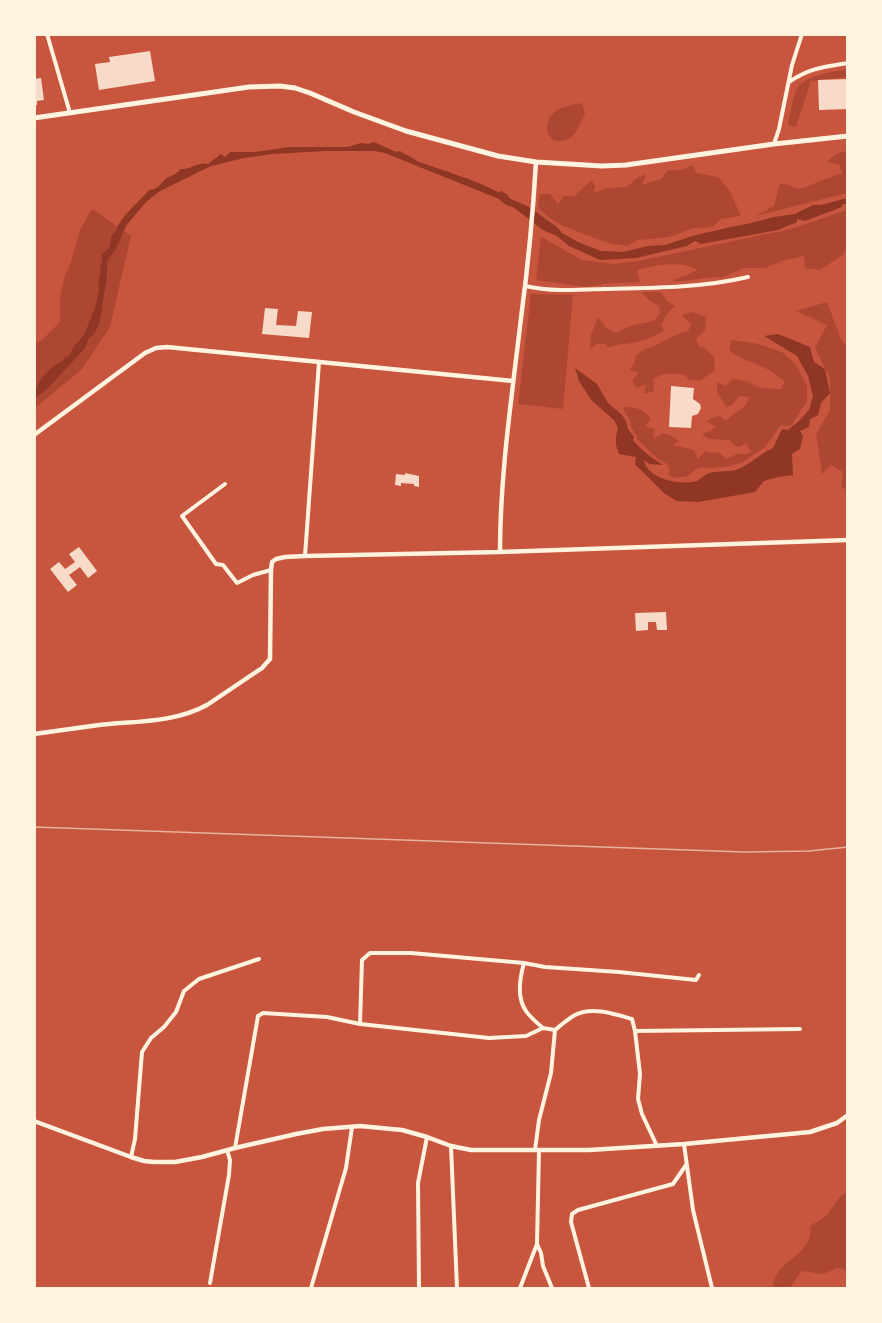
<!DOCTYPE html>
<style>
body{margin:0}
#map{position:relative;width:882px;height:1323px;overflow:hidden;background:#c8553d;font-family:Lato,sans-serif}
canvas{display:block}
.frame{position:absolute;inset:0;border:36px solid #fff3e0;pointer-events:none}
</style>
<div id="map">
<canvas width="882" height="1323"></canvas>
<div class="frame"></div>
</div>
<script>
const g = document.querySelector('canvas').getContext('2d');
g.lineJoin = 'round';
function fill(path, color) { g.fillStyle = color; g.fill(path, 'evenodd'); }
function trace(path, color, width, dash) { g.strokeStyle = color; g.lineWidth = width; g.lineCap = dash ? 'butt' : 'round'; g.setLineDash(dash || []); g.stroke(path); }
const green = new Path2D(`
 M847 69V77L811 81 796 127 788 125C790 116 793 94 798 87 807 75 833 72 847 69Z
 M582 103 585 113C579 128 572 146 553 140 548 135 545 130 548 122 552 107 569 106 582 103Z
 M847 151V193L755 216 774 206 780 183 800 189 842 173 839 164 826 162 838 153Z
 M693 165 696 173 718 177 729 190 741 216 721 219 713 227 694 228 669 237 638 240 627 246 608 243 563 226 548 217 538 207 540 194H550L558 204 564 196H574L592 180 595 187 593 193 608 188 627 187 637 178 647 174 642 185 661 179 668 170H681Z
 M92 209 131 236 110 327 82 369 35 408V342L41 341 60 322V298L64 278 71 262 80 230Z
 M847 210V247L844 254 820 270 805 268 804 256 785 260 765 268H744L724 277 704 278 686 281H672L698 270C679 260 657 265 637 270L640 282 612 283 584 287 536 280 541 237 582 260 614 264 638 261 791 229Z
 M641 292H661L667 301 675 306 667 314 661 325 664 331C655 336 646 340 636 342 626 345 617 343 608 348L605 344H597L590 349 591 335 598 317 607 329 616 333 630 326 654 321 660 313 659 306 649 300Z
 M531 294 573 295 563 409 518 404Z
 M827 302 841 339 847 346V490L841 487 843 472 831 465 822 474 816 434 830 410V378L815 348 827 325 796 311Z
 M693 312 706 317 705 330 696 339 699 347 705 348 714 357 715 370 701 380H690L684 374H663L653 379 654 391 644 394 646 384 637 388 632 380 639 373 629 370 634 364 636 356 643 350 652 347 677 334 688 331 691 325 682 315Z
 M732 340 758 344 782 352 796 365 807 385V401L791 426H780L764 448 741 463 726 467 698 468 688 476 674 478 668 474 670 470 667 464 659 460 637 439V436L631 428 630 420 625 413 623 407C636 407 643 408 651 419L645 426 655 429 653 433 654 439C664 430 669 434 679 441L672 445 694 450 698 459 705 451 712 453 718 452 727 459 737 454H745L751 452 746 443 739 447 733 445 730 440 709 439 702 434 711 431 716 426 707 422 711 418 720 416 725 421 746 405 749 397 739 396 732 405 726 407 717 392V382L726 386 732 379 745 381 761 388 781 389 785 381 769 370 737 356 729 350Z
 M847 1192V1270L837 1268 824 1274 801 1271 790 1288H773C772 1264 805 1258 810 1236 811 1233 810 1229 810 1226L826 1216 840 1197Z`);
const water = new Path2D(`
 M374 142 396 152 400 151C406 155 412 157 417 161 444 171 473 179 498 192L501 191 508 195 509 198 529 207 557 227 562 233 578 242 601 251 622 252 649 246 665 245 696 235 731 227 747 224 774 217 795 214 813 205H821L847 198V204H843L842 207 805 221 797 219V222L778 230 701 244 695 241 687 246 636 258 600 260 569 246 557 236 543 230 513 207 506 205 499 199 385 153 374 151H326L272 154 244 158 211 166 160 191 146 202 126 226 116 249 107 261C108 273 106 282 104 294 101 309 102 331 88 339L86 347 48 388 35 398C34 385 46 371 57 364 65 359 60 365 65 357L69 356 74 346 84 335 95 308 99 290 98 281 101 271 100 267 102 261V254L109 248 112 235 116 231C121 215 138 204 149 190 161 188 159 184 167 178 173 174 176 176 180 169 192 170 197 161 208 164L221 154 225 157 230 152H255L289 147H347L361 143 368 144Z
 M778 334 810 347 814 362 825 369 830 393 821 403 818 415 810 419 809 427 800 431 803 436 800 449 792 454 793 475 778 477 764 481 755 492 698 502 677 501 665 494 642 471 635 465 636 457 619 454 616 445V437L618 428 614 420 592 401 579 381 575 368 597 384 608 403 622 415 626 421 628 429 634 437 633 440C641 450 652 458 663 465L649 464 644 460C645 464 647 469 651 472 662 481 683 485 697 481 701 479 704 475 709 473 719 470 731 473 741 468 753 462 761 453 773 448L782 429 788 430 799 421 809 410 813 396 808 376 797 356 764 336Z`);
const building = new Path2D(`
 M150 51 155 81 99 90 95 64 110 62 109 57Z
 M41 78 44 100 37 101V105L34 106V79Z
 M848 79V109L819 110 818 80Z
 M265 308 278 309 276 325 296 326 298 311 312 312 309 338 262 334Z
 M671 386 694 388 693 399 700 404 701 408 698 414 692 416 691 428 669 427Z
 M405 473 419 476V487L414 486V484L401 483V486L395 485 396 474 405 475Z
 M79 547 97 571 88 578 80 567 69 575 77 585 68 592 50 569 59 562 65 569 75 562 69 554Z
 M666 612 667 630H657L656 622H648V630L636 631 635 613Z`);
const minor = new Path2D(`
 M47 34 70 113
 M789 82C810 68 823 67 848 63
 M774 144 779 129 792 65 802 34
 M525 286C551 292 578 290 604 289 652 288 701 288 748 277
 M225 484 182 516 216 564 223 565 237 583 253 575 271 570
 M305 556 319 362
 M524 963C520 977 516 997 526 1011 530 1017 537 1023 543 1028
 M360 1024 362 960 370 953H411L524 963 545 967 619 972 696 980 699 975
 M555 1030C561 1025 568 1019 575 1015 592 1006 615 1014 632 1019L635 1031 800 1029
 M635 1031 640 1074 638 1099 642 1114 657 1146
 M684 1144 693 1210 712 1288
 M451 1146 457 1288
 M235 1148 258 1016 263 1013 327 1017 360 1024 489 1038 526 1036 543 1028 555 1030 551 1073 539 1120 535 1150
 M131 1157 135 1139 142 1052 151 1038 164 1027 176 1012 184 991 199 979 259 959
 M537 1244 541 1253 543 1266 552 1288
 M210 1283 229 1175 230 1160 227 1150
 M311 1288 346 1168 352 1127
 M419 1288 418 1183 427 1137
 M520 1288 537 1244 539 1150
 M589 1288 571 1222 572 1214 578 1210 673 1184 686 1165`);
const tertiary = new Path2D(`
 M34 435 145 353 156 348 167 347 513 381
 M500 552C500 474 512 396 521 318 528 266 533 214 536 162
 M34 734C56 731 77 728 99 725 135 721 174 723 207 705L262 668 270 659 271 570 272 562 276 559 285 557 305 556 500 552 848 540`);
const secondary = new Path2D(`
 M34 1121 131 1157 144 1161 154 1162H175L202 1157 235 1148 296 1134 323 1129 360 1126 402 1130 427 1137 451 1146 471 1150H589L684 1144 810 1132 837 1123 848 1115`);
const primary = new Path2D(`
 M34 118 249 87 280 86 295 88 310 93 354 112 406 131 498 156 536 162 602 166 626 165 774 144 848 136`);
const rail = new Path2D(`
 M34 827 744 852 809 851 848 847`);
fill(green, '#ae4732');
fill(water, '#8f3625');
fill(building, '#f7dbc8');
trace(minor, '#fff3e0', 4);
trace(tertiary, '#fff3e0', 4.5);
trace(secondary, '#fff3e0', 4.5);
trace(primary, '#fff3e0', 5);
trace(rail, '#e9b49f', 1.5);
</script>
